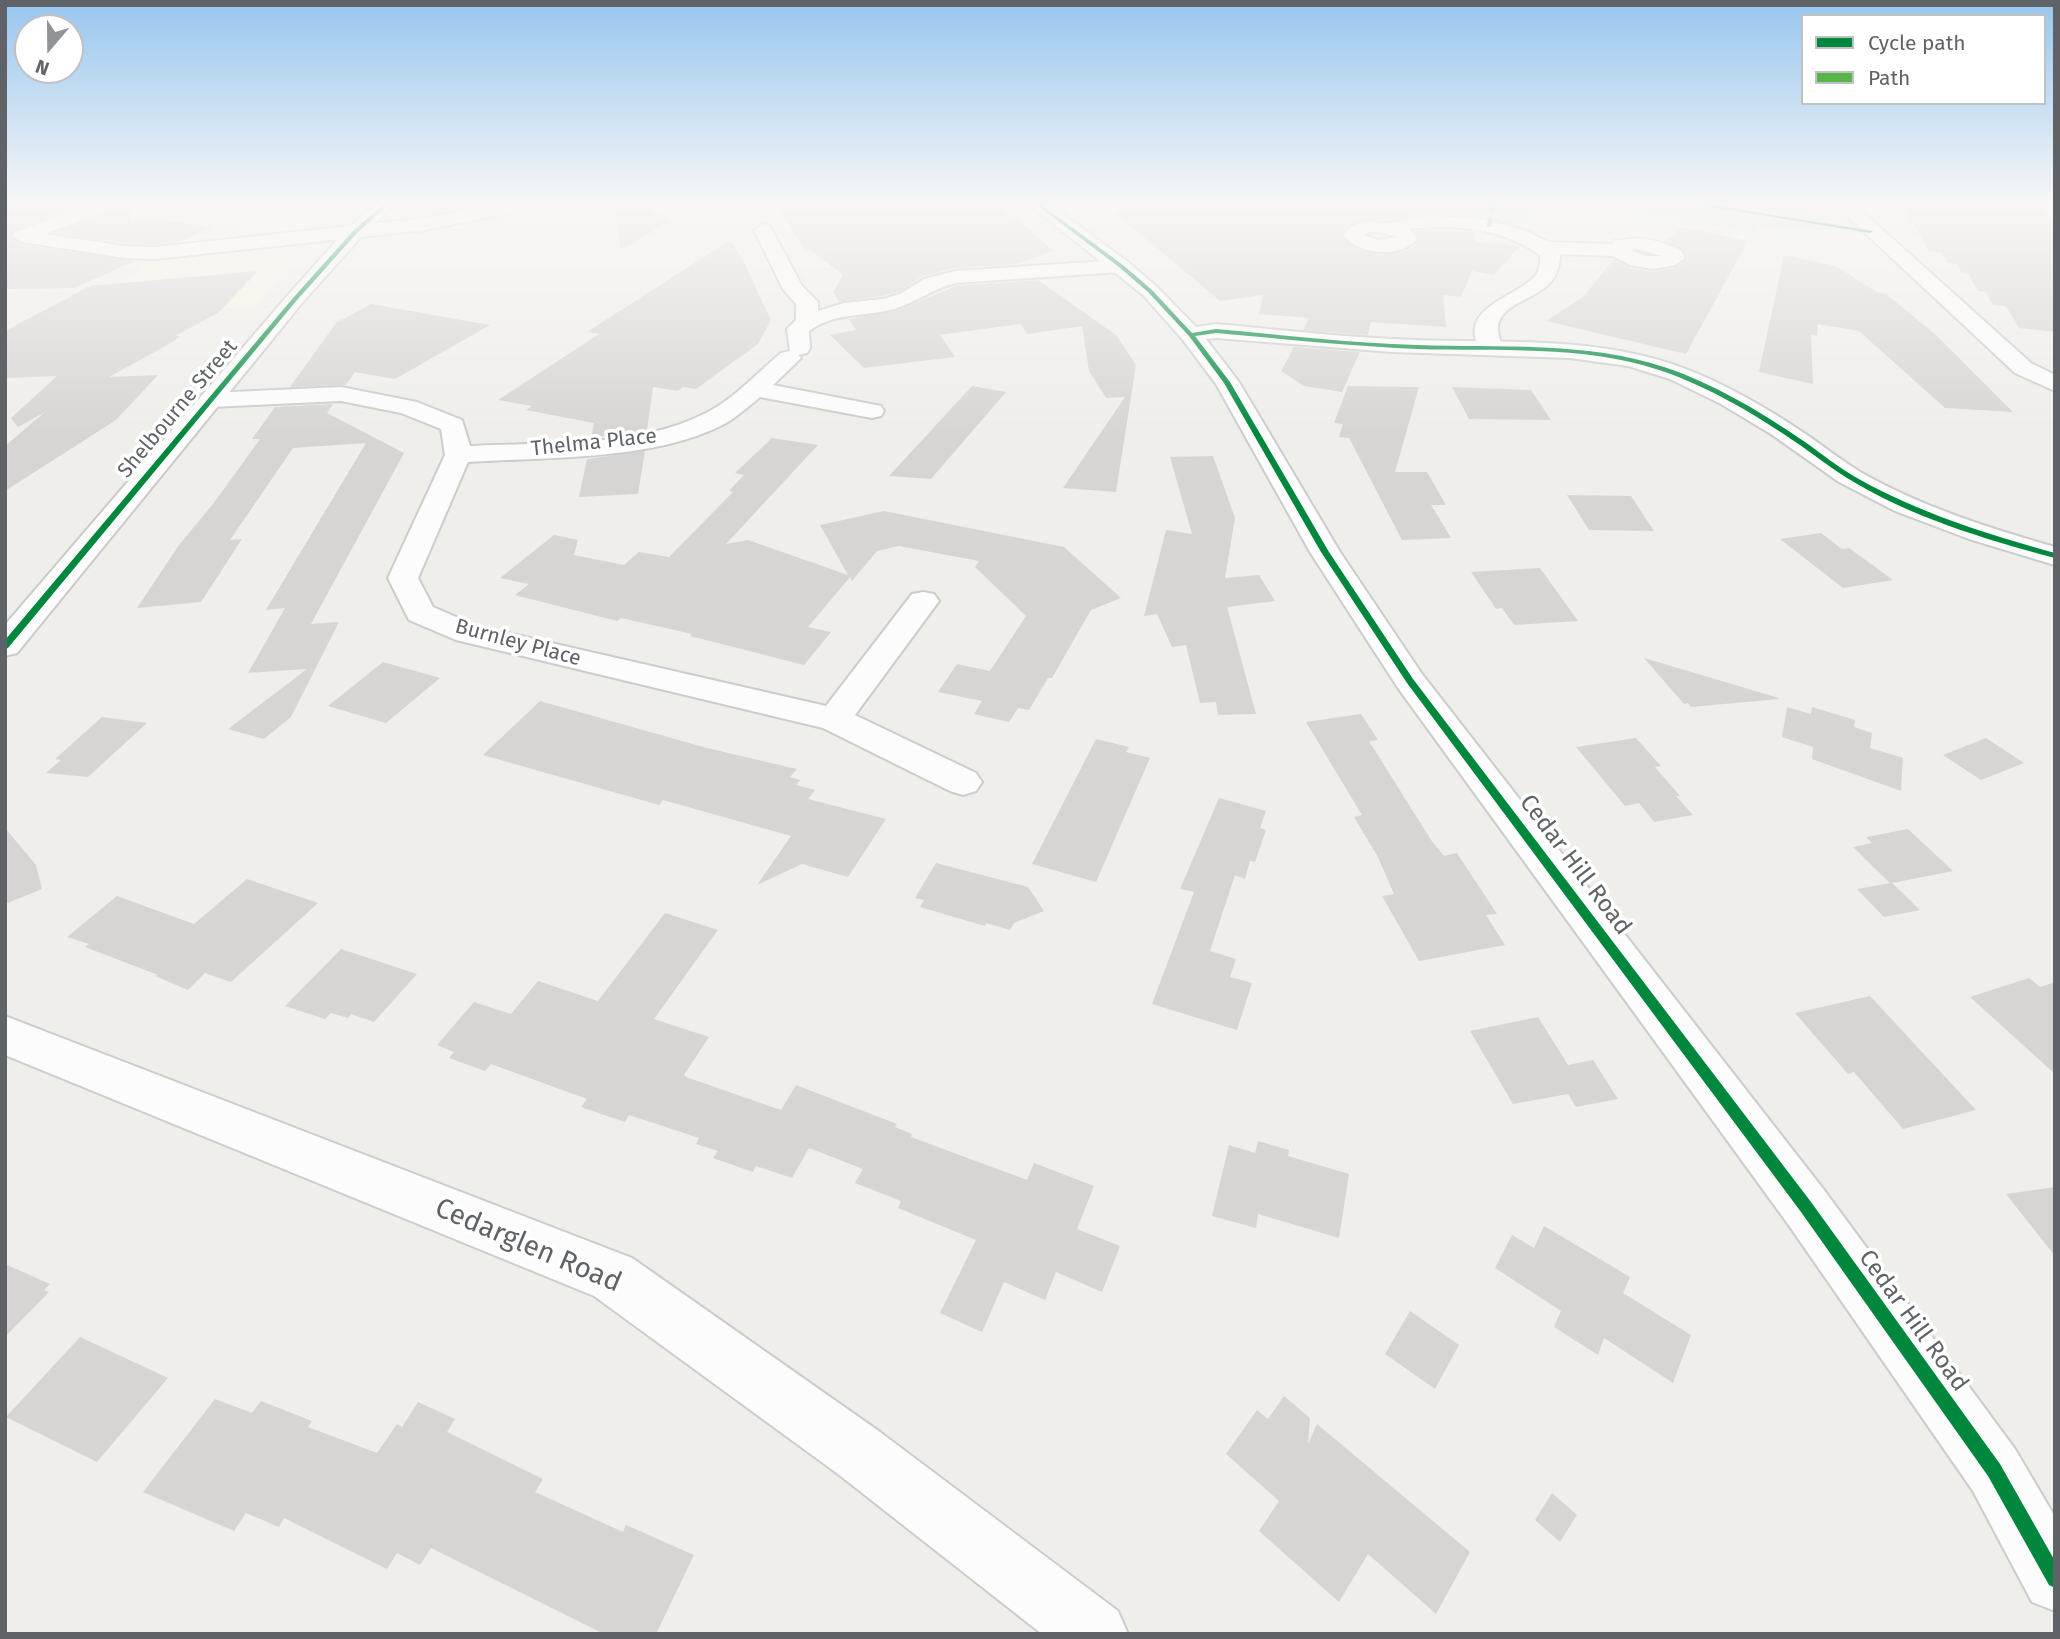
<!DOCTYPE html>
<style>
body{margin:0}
#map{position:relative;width:2060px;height:1639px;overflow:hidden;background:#efeeea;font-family:"Fira Sans",sans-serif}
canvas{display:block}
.frame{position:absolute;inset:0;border:7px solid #5f6368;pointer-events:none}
.legend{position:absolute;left:1801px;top:14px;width:245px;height:91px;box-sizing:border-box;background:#fff;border:2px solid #bfc1c3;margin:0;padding:9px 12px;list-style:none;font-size:21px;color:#5f6368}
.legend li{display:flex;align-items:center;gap:14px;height:35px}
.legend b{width:35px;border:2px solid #bfc1c3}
.north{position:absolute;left:14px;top:14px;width:70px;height:70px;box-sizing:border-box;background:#fff;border:2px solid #bfc1c3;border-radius:50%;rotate:200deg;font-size:19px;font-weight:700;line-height:28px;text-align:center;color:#5f6368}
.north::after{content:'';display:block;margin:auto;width:24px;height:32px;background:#919496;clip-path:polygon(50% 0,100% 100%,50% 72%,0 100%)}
</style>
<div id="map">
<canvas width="2060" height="1639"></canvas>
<div class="frame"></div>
<ul class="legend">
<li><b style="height:9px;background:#00873e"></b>Cycle path</li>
<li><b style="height:9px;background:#58b549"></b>Path</li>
</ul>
<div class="north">N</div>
</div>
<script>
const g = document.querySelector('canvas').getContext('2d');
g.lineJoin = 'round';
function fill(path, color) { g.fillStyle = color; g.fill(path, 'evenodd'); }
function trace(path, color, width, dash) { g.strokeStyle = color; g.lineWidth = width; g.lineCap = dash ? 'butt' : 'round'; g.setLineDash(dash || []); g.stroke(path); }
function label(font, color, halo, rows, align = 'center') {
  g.font = font + ' "Fira Sans",sans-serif'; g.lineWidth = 7; g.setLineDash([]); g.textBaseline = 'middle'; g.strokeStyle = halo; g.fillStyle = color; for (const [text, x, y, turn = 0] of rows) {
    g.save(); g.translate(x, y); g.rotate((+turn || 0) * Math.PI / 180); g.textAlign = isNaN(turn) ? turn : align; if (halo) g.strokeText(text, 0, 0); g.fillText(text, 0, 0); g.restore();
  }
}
const commercial = new Path2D(`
 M180 203H366L337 226 242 238V229L149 215Z
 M411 203H513L435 216H399Z
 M305 248 252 310 156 299 93 307 153 261Z`);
const green = new Path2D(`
 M1458 203H1809L1837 231 1761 227 1751 232 1674 218 1547 209 1510 225 1457 215Z`);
const building = new Path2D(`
 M5 203H87L14 230 9 237 22 245 135 261 74 288 5 289Z
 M123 203H128L131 222 144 217 212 227 179 242 155 244 125 243 55 233 119 209Z
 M775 203H995L1013 219 1018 218 1053 251 1016 264 954 268 923 276 899 292 882 296 839 302 833 292 843 275 808 248 806 252Z
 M1148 203H1449L1461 215 1428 213 1395 219 1360 221 1347 227 1340 235 1357 249 1379 255 1401 252 1411 248 1420 239 1415 231 1427 230 1475 232V242L1520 246 1494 275 1472 271 1461 297 1443 295 1446 327 1371 322 1368 335 1303 330 1309 318 1259 314 1263 295 1220 301 1115 213Z
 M1901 203 2039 205 2055 224V332L2019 328 2006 306 1993 305 1986 292 1978 291 1968 273 1961 272 1957 264 1948 263 1942 253 1929 251Z
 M642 206 670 221 621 250 615 213Z
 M1683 227 1748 241 1686 354 1546 321 1583 297 1614 259 1630 268 1653 272 1676 267 1688 259 1684 250 1664 241Z
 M730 240 742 258 771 320 758 344 696 389 683 387 678 391 653 387 647 430 591 438 594 423 526 410 532 406 498 400 599 334 587 332Z
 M1784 255 1836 266 1878 293 1886 294 1936 335 2013 412 1945 408 1859 331 1818 324 1817 336 1811 335 1813 384 1759 372Z
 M258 271 218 313 175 336H181L171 343 109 377 158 375 116 420 5 491V446L45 412 18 427 11 418 57 376 5 378V331L90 286Z
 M1038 280 1116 335 1136 365 1116 492 1063 488 1125 397 1106 398 1089 371 1082 326 1028 334 1020 324 940 335 955 357 864 368 830 335 856 330 849 319 895 311 956 286Z
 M371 304 490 325 395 379 355 372 346 385 290 387 336 323Z
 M1294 347 1360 352 1342 392 1304 386 1281 371Z
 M972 386 1006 392 931 479 889 476Z
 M1348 386 1419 387 1395 472H1427L1446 505H1431L1451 538 1402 540 1349 438 1339 437 1343 424 1334 423Z
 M1452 387 1531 390 1551 420 1469 419Z
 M333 404 327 413 404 453 311 624 339 622 291 717 264 739 228 729 307 669 248 673 285 608 266 610 366 443 293 448 230 540 242 539 201 602 137 608 179 545 213 504 260 439H252L275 407Z
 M772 438 818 445 726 544 748 540 848 575 820 525 884 511 1064 547 1121 598 1091 610 1052 678H1048L1029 710 1018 708 1009 722 974 714 982 701 938 692 957 664 990 671 1026 616 975 567 979 561 899 546 877 551 852 581 850 577 808 627 831 632 804 665 690 636 692 634 621 618 617 621 515 595 529 584 500 578 554 535 578 540 574 555 624 565 639 552 669 557 733 492 729 491 744 475 735 473Z
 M645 451 638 494 579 497 587 459Z
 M1213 456 1235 518 1225 578 1259 575 1275 601 1227 607 1256 714 1218 715 1216 702 1200 703 1186 645 1172 647 1157 614 1144 616 1166 530 1192 534 1170 457Z
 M1567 495 1631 496 1654 531 1589 530Z
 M1821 533 1842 549 1849 548 1893 580 1843 588 1780 539Z
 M1540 568 1578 621 1514 625 1502 608 1496 609 1471 572Z
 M1644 658 1779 698V699L1691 707 1688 703 1684 704Z
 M383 662 440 678 386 723 328 706Z
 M540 701 707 748 797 769 790 777 800 780 796 785 815 790 808 799 886 819 848 877 802 864 757 885 791 836 663 800 659 805 483 755Z
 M1787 707 1811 714 1812 707 1855 720 1854 727 1872 733 1870 748 1903 758 1901 791 1812 759 1813 747 1782 737Z
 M1361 714 1378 740 1369 741 1431 840 1444 856 1457 853 1497 914 1486 915 1505 945 1419 961 1382 896 1394 894 1378 857 1354 817 1362 815 1306 722Z
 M102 717 147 723 88 777 46 773 61 760 55 759Z
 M1636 738 1661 766 1655 767 1680 796H1676L1693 815 1654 822 1639 803 1625 806 1576 747Z
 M1986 738 2024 763 1981 780 1943 755Z
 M1096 739 1129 747 1126 752 1150 758 1096 882 1032 864Z
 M1219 798 1266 811 1260 828 1266 830 1255 862 1250 861 1245 879 1235 875 1210 951 1236 959 1230 977 1252 983 1237 1030 1152 1004 1194 892 1180 889Z
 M5 828 36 865 42 889 5 904Z
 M1908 829 1953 871 1892 883 1920 910 1884 917 1857 889 1890 883 1853 847 1872 843 1866 837Z
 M936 863 1028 887 1044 911 1014 923 1010 930 986 923 985 926 920 907 924 900 915 898Z
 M247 879 318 903 231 982 205 973 188 990 155 976 158 975 85 947 89 944 67 937 117 896 194 924Z
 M665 913 718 930 654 1019 709 1037 684 1075 686 1077 781 1110 796 1085 897 1124 895 1127 912 1134 911 1137 1027 1180 1034 1163 1094 1186 1077 1229 1120 1246 1102 1292 1056 1272 1045 1300 1004 1282 982 1332 940 1313 976 1240 898 1208 901 1201 855 1183 863 1169 809 1148 792 1178 756 1166 753 1172 713 1158 718 1151 696 1144 699 1138 629 1115 625 1122 581 1107 587 1099 491 1064 485 1071 449 1058 454 1052 437 1045 474 1002 511 1014 538 981 598 1001Z
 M341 949 417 974 374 1022 351 1014 348 1018 331 1013 325 1019 285 1006Z
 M2029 978 2040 987 2055 982V1074L1970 997Z
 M1870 996 1976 1110 1903 1129 1854 1072 1848 1074 1795 1013Z
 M1538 1017 1568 1065 1593 1060 1618 1099 1576 1107 1568 1094 1513 1104 1470 1031Z
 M1258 1141 1289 1150 1288 1156 1349 1174 1339 1238 1258 1214 1256 1228 1212 1216 1229 1145 1255 1153Z
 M2055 1187V1256L2006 1194Z
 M1544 1226 1630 1277 1623 1293 1691 1335 1673 1383 1604 1338 1598 1355 1554 1327 1561 1311 1495 1268 1512 1235 1534 1248Z
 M5 1264 50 1284 44 1290 49 1292 5 1337Z
 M1410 1311 1459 1345 1435 1389 1385 1354Z
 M80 1337 168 1378 97 1462 6 1417Z
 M1284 1396 1310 1418 1308 1444 1317 1424 1470 1552 1436 1614 1368 1554 1339 1602 1259 1531 1279 1501 1226 1454 1257 1410 1268 1419Z
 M215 1399 252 1413 261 1401 312 1421 308 1427 377 1453 397 1424 402 1427 418 1402 455 1419 447 1432 543 1479 535 1492 623 1532 626 1525 694 1555 656 1634H604L431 1548 420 1565 397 1553 387 1569 284 1518 279 1527 246 1513 234 1531 143 1492Z
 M1552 1493 1577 1515 1560 1542 1535 1520Z`);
const minor = new Path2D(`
 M95 203H121L118 207 45 234 125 246 155 247 425 218 505 203H544L535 208 425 230 155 259 125 258 22 242 12 236 15 232Z
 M1833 203H1853L2031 363 2055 375V391L2015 373Z
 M1428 216 1473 218 1496 222 1524 230 1548 242 1613 244 1615 241C1640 235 1660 240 1682 251L1685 258 1675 265 1653 269 1630 265 1613 256 1560 254C1560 303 1505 293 1498 326 1497 333 1501 341 1502 348L1499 353H1483C1452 309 1516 298 1535 276 1540 270 1540 263 1540 255 1503 228 1455 224 1410 229L1417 239C1400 259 1358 255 1343 235 1357 216 1375 225 1395 222 1406 220 1417 217 1428 216ZM1370 232 1384 233 1396 237 1378 240 1364 235ZM1637 249 1662 256H1645L1630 250Z
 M763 224 770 226 802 286 818 302V311L844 303 883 299 900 294 924 279 955 271 1121 260 1128 262 1131 266 1128 270 1121 272 955 283C933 289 916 302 894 309 866 317 834 312 809 331L810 348 807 353 798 355 801 358 773 385 881 406 884 411 881 416 872 418 760 397C749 406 738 416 726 423 656 461 546 457 468 462L418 578 433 607 477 626 826 706 912 594 923 592 934 594 939 601 855 715 976 773 982 782 976 791 963 795 950 791 823 728 456 640 409 620 388 578 445 455 441 429 401 413 341 401 211 407 202 405 199 400 202 395 211 393 341 387 417 402 462 420 470 446C544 442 639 448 706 413 734 399 757 373 781 353L790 351 787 329 796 320V304L783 289 754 230Z
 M5 1016 632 1258 880 1432 1118 1611 1128 1634H1042L838 1474 594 1296 5 1055Z`);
const tertiary = new Path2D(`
 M1027 203H1048L1128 262 1157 287 1196 327 1216 324C1283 330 1350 338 1417 340 1502 343 1587 337 1669 363 1720 380 1766 407 1810 437 1827 449 1844 462 1862 473 1922 507 1989 528 2055 547V565L1969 539 1895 511 1839 482 1771 434 1721 404 1670 379 1628 366 1570 358 1392 352 1216 338 1206 339 1239 382 1340 552 1422 674 1824 1190 2015 1449 2055 1517V1611L2032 1602 1973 1491 1788 1224 1398 688 1310 552 1216 384 1183 340 1143 295Z`);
const secondary = new Path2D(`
 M377 203H397L362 236 302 303 17 653 5 656V625L288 295 348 228Z`);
const quiet = new Path2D(`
 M1489 227 1492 208 1498 203`);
const cycleway = new Path2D(`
 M385 203H390L357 233 297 300 8 648 5 649V640L293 298 353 231Z
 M1034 203H1039L1123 265 1152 290 1192 333 1216 329C1283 335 1350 343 1417 345 1500 348 1585 341 1664 367 1715 384 1761 412 1805 442 1822 454 1838 467 1857 478 1919 513 1987 534 2055 553V558C1984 539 1910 517 1847 478 1831 468 1816 456 1800 445 1756 415 1710 387 1659 370 1581 344 1498 352 1417 349 1350 346 1283 339 1216 333L1195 336 1230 382 1329 552 1413 679 1811 1202 2000 1464 2055 1561V1588L2049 1585 1988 1476 1801 1212 1407 683 1321 552 1224 383 1189 336 1148 292 1119 267Z
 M1686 203H1699L1873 231 1870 233Z`);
const farStreetnames = [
 ["Shelbourne Street",178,409,-50],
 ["Thelma Place",594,443,-6],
 ["Burnley Place",518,643,15]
];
const streetNames = [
 ["Cedar Hill Road",1575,865,53],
 ["Cedar Hill Road",1913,1321,54]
];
const nearStreetnames = [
 ["Cedarglen Road",528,1246,23]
];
fill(commercial, '#f7f3e4');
fill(green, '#d8ebd6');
fill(building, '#d6d5d3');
trace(minor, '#cbcccc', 4);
trace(tertiary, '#cbcccc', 4);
trace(secondary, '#cacacb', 4);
fill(minor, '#fdfcfc');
fill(tertiary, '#fdfcfc');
fill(secondary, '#fdfcfc');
trace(quiet, '#58b549', 4.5, [10, 4.5]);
fill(cycleway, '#00873e');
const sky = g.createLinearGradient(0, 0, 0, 433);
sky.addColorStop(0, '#97c6ef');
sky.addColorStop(0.47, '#f8f7f6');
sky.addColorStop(1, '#f8f7f600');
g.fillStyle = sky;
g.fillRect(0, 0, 2060, 433);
label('21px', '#5f6368', '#fff', farStreetnames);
label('24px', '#5f6368', '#fff', streetNames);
label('28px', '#5f6368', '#fff', nearStreetnames);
</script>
